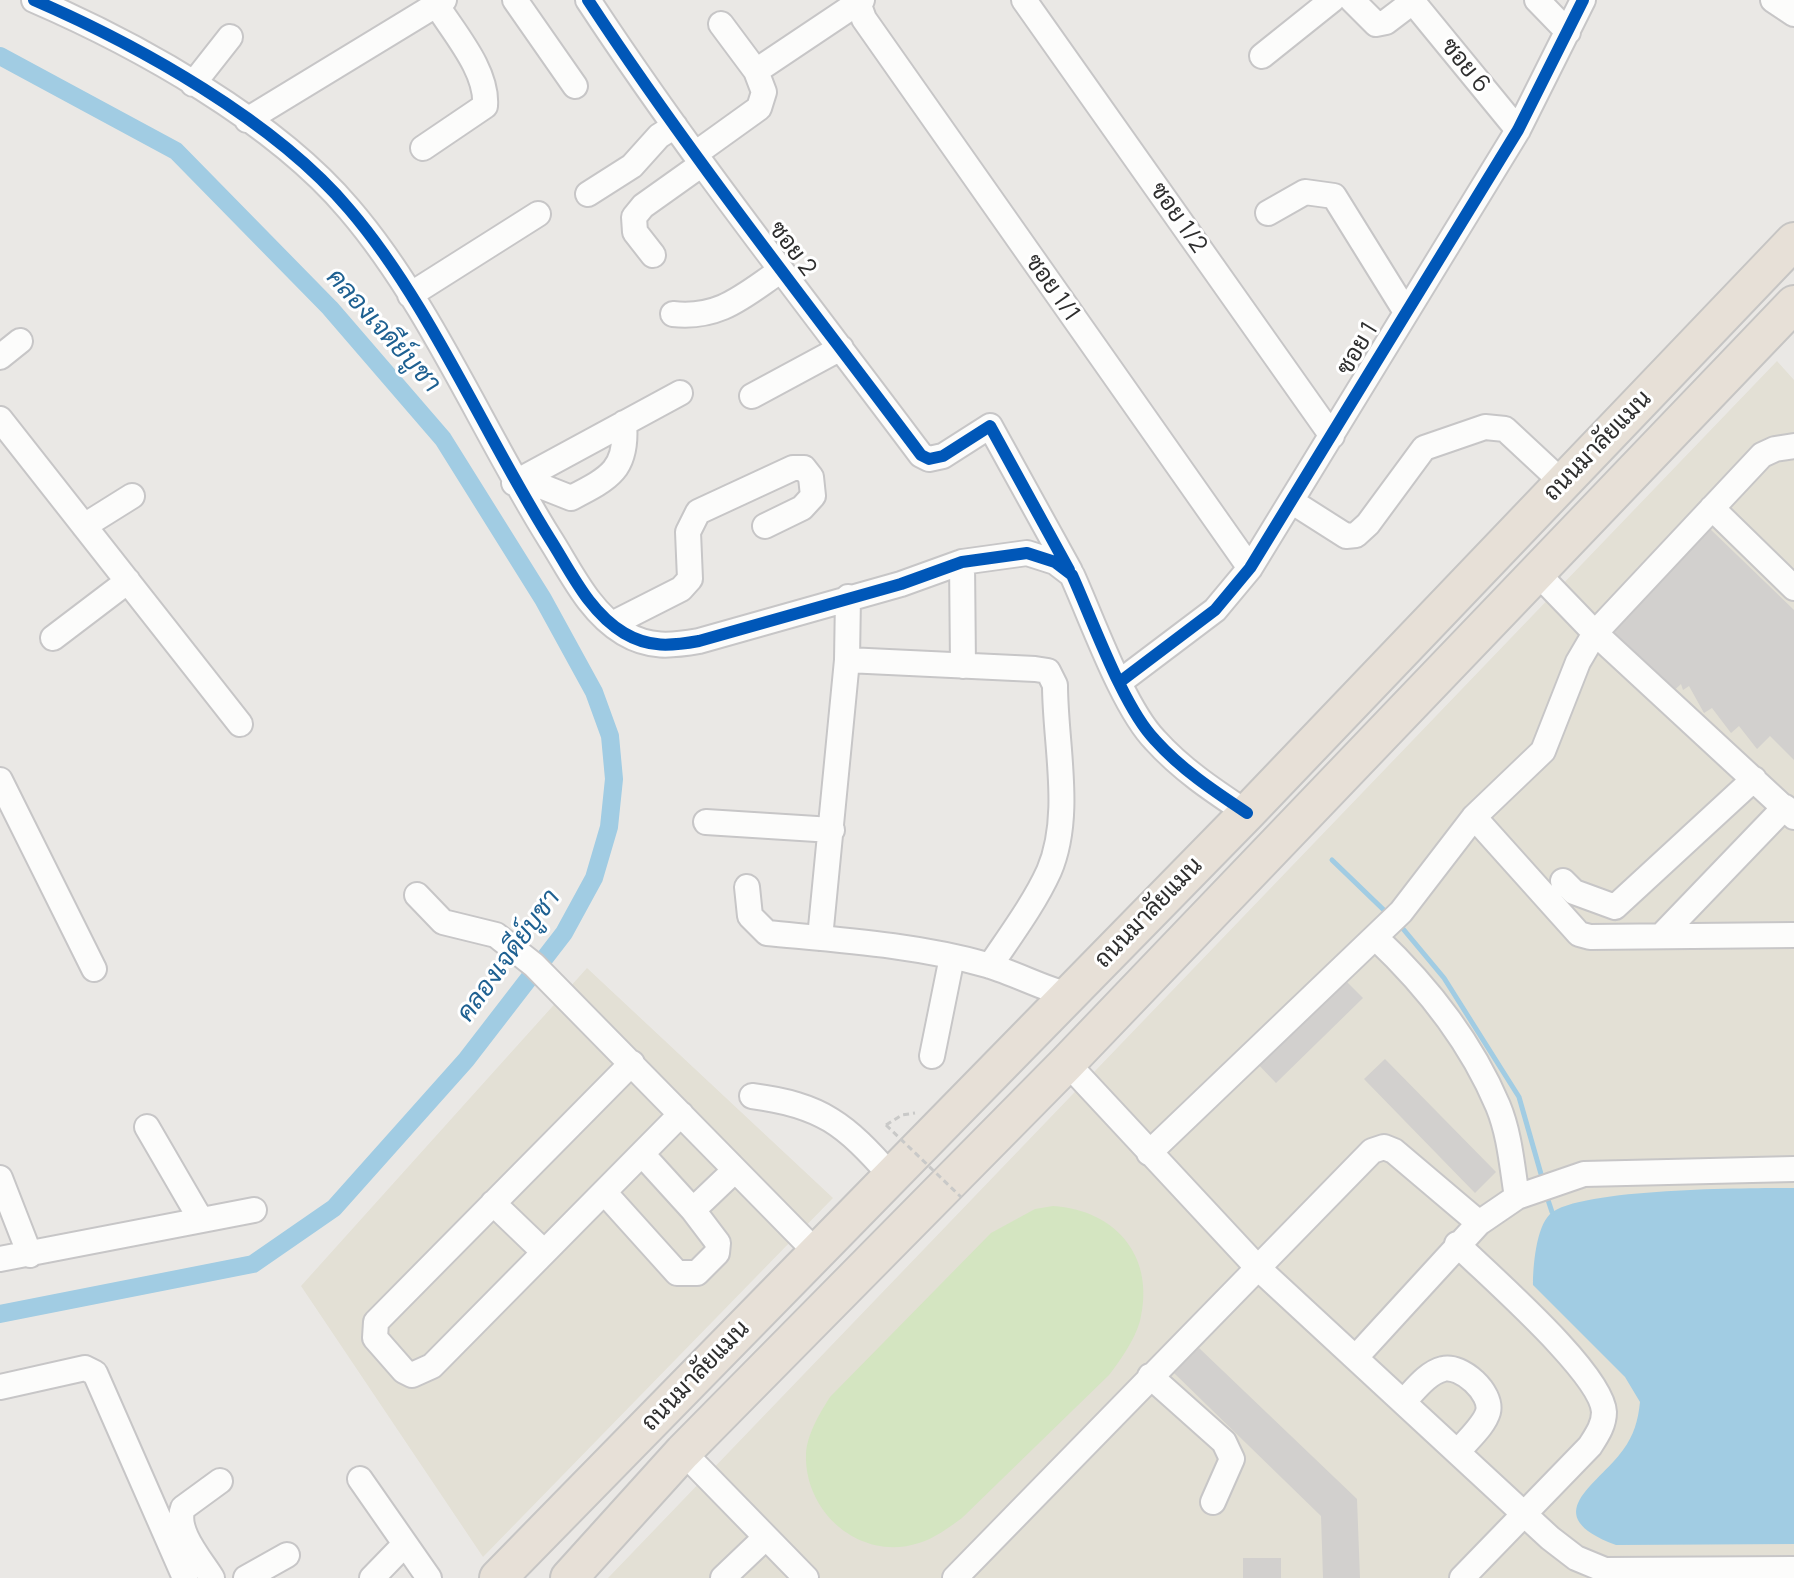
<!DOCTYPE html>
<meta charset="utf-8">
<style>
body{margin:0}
canvas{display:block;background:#eae8e5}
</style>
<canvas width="1794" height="1578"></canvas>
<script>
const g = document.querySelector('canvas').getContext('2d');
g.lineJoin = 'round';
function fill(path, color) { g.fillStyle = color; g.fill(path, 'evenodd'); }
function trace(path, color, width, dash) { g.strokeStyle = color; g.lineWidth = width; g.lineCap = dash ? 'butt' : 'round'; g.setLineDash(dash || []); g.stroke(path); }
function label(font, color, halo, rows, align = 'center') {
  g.font = font + ' Manrope,Sarabun,sans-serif'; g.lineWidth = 6; g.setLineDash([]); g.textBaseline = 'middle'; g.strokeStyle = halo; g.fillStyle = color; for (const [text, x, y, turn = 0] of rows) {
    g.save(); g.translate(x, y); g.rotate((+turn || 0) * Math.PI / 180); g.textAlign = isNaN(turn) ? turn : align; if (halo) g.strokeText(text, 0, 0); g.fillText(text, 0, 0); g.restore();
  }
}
const education = new Path2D(`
 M1777 361 1794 380V1578H608Z
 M587 968 833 1198 483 1557 301 1286Z`);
const pitch = new Path2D(`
 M1053 1206C1116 1210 1156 1257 1140 1321 1134 1341 1121 1359 1109 1375L962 1518C948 1528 935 1538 919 1543 861 1562 804 1513 806 1454 807 1434 820 1413 830 1397L991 1233 1035 1209Z`);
const water = new Path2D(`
 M1794 1188V1544L1616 1545C1536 1515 1597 1486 1623 1450 1634 1435 1638 1421 1640 1402L1625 1377 1533 1285C1533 1266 1536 1228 1550 1214 1579 1188 1750 1188 1794 1188Z`);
const stream = new Path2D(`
 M1332 860 1389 915
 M1399 924 1444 978 1519 1097 1543 1181
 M1546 1194 1552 1212`);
const canal = new Path2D(`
 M0 56 176 151 330 308 443 439 543 599 594 692 610 736 614 779 609 827 594 878 564 933 466 1060 334 1208 253 1264 0 1314`);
const building = new Path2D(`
 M1708 527 1794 610V760L1770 736 1757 749 1739 726 1731 733 1712 708 1704 713 1689 686 1683 690 1681 684 1669 695 1606 632Z
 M1341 976 1363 998 1276 1083 1254 1060Z
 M1385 1059 1496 1172 1475 1193 1364 1079Z
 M1199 1348 1357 1499 1360 1578H1323L1321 1516 1174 1373Z
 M1243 1558H1281V1578H1243Z`);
const path = new Path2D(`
 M886 1125 902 1115 915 1113`);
const minor = new Path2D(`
 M34 0C138 45 275 121 349 209 429 302 484 434 550 539 571 572 589 612 624 633 649 648 671 646 699 641L901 584 962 562 1027 553 1055 562 1072 575C1092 619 1123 707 1155 740 1182 770 1214 791 1247 813
 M515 0 575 86
 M588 0C691 157 808 304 921 455L929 459 943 456 990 426 1070 571
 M1024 0 1332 436
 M1352 0 1376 24 1386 22 1415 0
 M1537 0 1568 32
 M1773 0 1794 14
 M1413 2 1518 130
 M859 5 864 19 1250 568
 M721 24 756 71
 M1262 56 1332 0
 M193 84 230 37
 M247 120 444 0
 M423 148 485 106C488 71 454 33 436 4
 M695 154 759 108 764 92 756 71 862 0
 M588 194 632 166 659 136 675 126
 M1268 213 1305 192 1334 196 1406 312
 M653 255 635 232 634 217 643 206 702 164
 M410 295 538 214
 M673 314C720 319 743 296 780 271
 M0 357 20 341
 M752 396 841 348
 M0 419 240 724
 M523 479 571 498C610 478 628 469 624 423
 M514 483 680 393
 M1291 501 1346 536 1356 535 1368 524 1424 448 1485 427 1505 429 1563 483
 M1712 508 1794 588
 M84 526 132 496
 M962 562 963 666
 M1539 575 1595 633 1794 817
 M612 624 681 589 690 579 688 532 698 512 793 468H804L811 477 813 496 802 508 765 526
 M53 638 128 581
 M847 660 1035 669 1048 671 1055 685C1055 744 1073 815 1049 871 1034 904 1010 936 990 966
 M1121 681 1215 610 1250 568 1518 130 1583 0
 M0 780 94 969
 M1474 817 1579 934 1590 937 1794 935
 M706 822 832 830
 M1563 881 1574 892 1615 907 1754 779
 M747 887 750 916 767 933C839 940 917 945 987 965 1014 973 1040 987 1068 995
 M417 895 443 922 496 935 534 965 816 1252
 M1661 936 1785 807
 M1375 937C1425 984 1471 1042 1498 1106 1510 1135 1512 1167 1517 1197
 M820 938 847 660 848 597
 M932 1056 952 957
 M632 1063 376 1322 375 1338 404 1371 412 1375 432 1366 681 1114
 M1067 1063 1257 1267 1550 1538 1576 1558 1605 1570 1794 1569
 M752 1096C822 1105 845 1124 891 1176
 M147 1127 201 1220
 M1149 1153 1401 912 1474 817 1543 751 1578 662 1595 633 1762 455 1775 449 1794 446
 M0 1178 30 1255
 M604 1192 677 1273H697L717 1253 718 1243 693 1210 642 1154
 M493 1203 544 1252
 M693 1210 735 1170
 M1457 1244C1488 1275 1602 1373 1604 1412 1604 1425 1597 1435 1590 1446L1462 1578
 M0 1259 254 1210
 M1357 1356 1479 1223 1517 1197 1584 1174 1794 1169
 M1150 1376 1224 1442 1232 1459 1213 1502
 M0 1387 85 1368 95 1373 185 1578
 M1404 1401C1415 1390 1427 1373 1443 1369 1461 1364 1493 1393 1488 1412 1484 1426 1467 1440 1458 1452
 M683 1452 806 1578
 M360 1479 429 1578
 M212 1578C201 1560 174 1530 183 1508L220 1481
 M246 1578 287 1555
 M372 1578 405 1544
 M723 1578 765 1538
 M955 1578 1372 1151 1384 1147 1394 1151 1479 1223`);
const highway = new Path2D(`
 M498 1578 1247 813 1794 241
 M569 1578 683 1452 1067 1063 1794 304`);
const pathBridge = new Path2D(`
 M886 1125 961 1197`);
const cycleway = new Path2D(`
 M34 0C138 45 275 121 349 209 429 302 484 434 550 539 571 572 589 612 624 633 649 648 671 646 699 641L901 584 962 562 1027 553 1055 562 1072 575C1092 619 1123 707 1155 740 1182 770 1214 791 1247 813
 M588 0C691 157 808 304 921 455L929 459 943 456 990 426 1069 570
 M1121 681 1215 610 1250 568 1518 130 1583 0`);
const streetNames = [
 ["ซอย 6",1465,66,51],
 ["ซอย 1/2",1178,218,55],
 ["ซอย 2",792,249,53],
 ["ซอย 1/1",1052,288,55],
 ["ซอย 1",1358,349,-59],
 ["ถนนมาลัยแมน",1598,446,-46],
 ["ถนนมาลัยแมน",1149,913,-46],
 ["ถนนมาลัยแมน",696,1376,-46]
];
const waterNames = [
 ["คลองเจดีย์บูชา",383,331,48],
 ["คลองเจดีย์บูชา",509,956,-54]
];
fill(education, '#e3e0d5');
fill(pitch, '#d4e5c1');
fill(water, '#a1cce3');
trace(stream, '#a1cce3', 5);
trace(canal, '#a1cce3', 18);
fill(building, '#d2d0ce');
trace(minor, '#c7c6c7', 28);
trace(highway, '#c6c5c4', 40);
trace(path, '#c9c9c8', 3, [6, 4]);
trace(minor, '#fcfcfb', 24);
trace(highway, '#e7e0d7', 36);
trace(pathBridge, '#c9c9c8', 3, [6, 4]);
trace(cycleway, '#0057b8', 12);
label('24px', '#2e2e2e', '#fff', streetNames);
label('italic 26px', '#1e6091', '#fff', waterNames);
</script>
